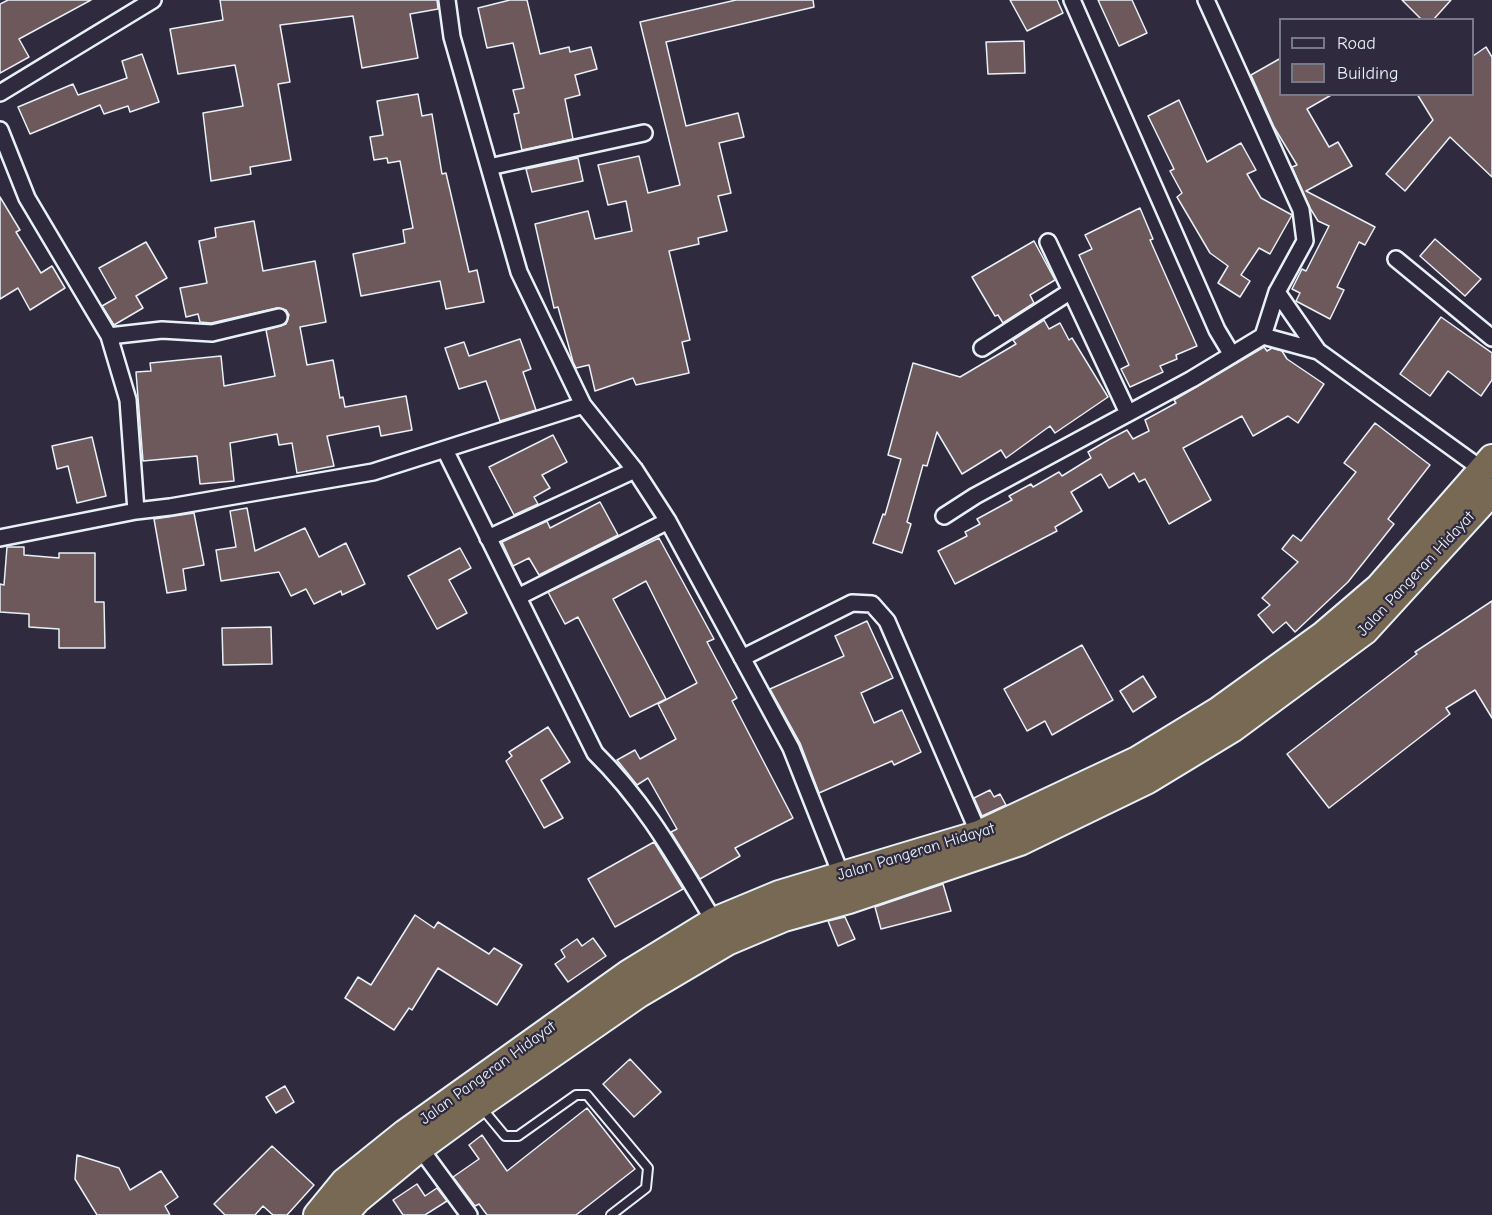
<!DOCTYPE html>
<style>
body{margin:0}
#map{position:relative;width:1492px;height:1215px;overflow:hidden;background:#2f2a3d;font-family:"Comic Neue",sans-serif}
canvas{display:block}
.legend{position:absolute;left:1279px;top:18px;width:195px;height:78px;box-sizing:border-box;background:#2f2a3d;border:2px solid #797a88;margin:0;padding:8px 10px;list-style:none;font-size:18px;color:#e8f1f8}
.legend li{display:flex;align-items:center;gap:12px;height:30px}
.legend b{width:30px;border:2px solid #797a88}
</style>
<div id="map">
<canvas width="1492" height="1215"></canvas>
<ul class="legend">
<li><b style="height:8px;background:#2f2a3d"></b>Road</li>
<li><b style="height:16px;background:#6d585b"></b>Building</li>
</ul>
</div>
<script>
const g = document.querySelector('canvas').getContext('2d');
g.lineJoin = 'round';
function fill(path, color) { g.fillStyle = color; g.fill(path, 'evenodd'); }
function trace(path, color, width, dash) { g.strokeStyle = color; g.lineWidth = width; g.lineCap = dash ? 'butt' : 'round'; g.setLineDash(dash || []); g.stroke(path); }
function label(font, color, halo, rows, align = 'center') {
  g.font = font + ' "Comic Neue",sans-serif'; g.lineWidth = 4.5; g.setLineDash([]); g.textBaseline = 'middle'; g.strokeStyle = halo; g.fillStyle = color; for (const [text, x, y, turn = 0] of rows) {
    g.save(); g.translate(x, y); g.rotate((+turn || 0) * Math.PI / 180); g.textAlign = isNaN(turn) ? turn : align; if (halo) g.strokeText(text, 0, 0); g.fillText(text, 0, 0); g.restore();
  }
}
const building = new Path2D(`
 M8 0H91L19 39 29 57 0 73V4Z
 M220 0H437L438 9 410 14 418 58 362 68 353 16 280 25 290 82 278 84 291 160 250 167 251 174 211 181 203 113 243 106 235 65 178 74 170 29 223 20Z
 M510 0H527L540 54 569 47 570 52 591 47 597 69 575 75 580 95 565 99 573 139 522 150 514 114 519 113 513 90 524 88 513 43 487 48 478 8Z
 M736 0H813L814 7 666 42 686 126 738 113 744 137 719 143 731 193 718 196 727 231 698 238 699 244 669 251 690 340 682 342 689 373 636 385 633 378 595 391 589 365 576 368 573 362 558 307 554 308 535 224 588 211 595 239 632 231 626 201 608 205 598 165 639 156 648 193 680 185 640 22Z
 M1010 0H1057L1063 13 1027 31Z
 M1098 0H1132L1147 33 1119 46Z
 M1402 0H1451L1433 20H1422Z
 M1024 41 1025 73 988 74 986 42Z
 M1486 47 1492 57V177L1450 137 1405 191 1386 174 1433 120 1417 94H1473V56Z
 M142 54 159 102 130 112 128 106 104 114 100 105 30 134 18 107 73 84 78 95 127 78 122 61Z
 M1281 58V94H1333L1307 109 1329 147 1338 142 1352 166 1306 191 1375 227 1365 245 1359 242 1337 287 1344 290 1330 319 1296 301 1300 293 1292 289 1302 269 1306 271 1329 226 1318 221 1310 208 1292 167 1297 165 1274 127 1251 75Z
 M418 94 422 116 432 114 442 174 446 173 469 272 477 270 484 302 446 309 440 281 361 296 353 254 405 243 403 230 413 228 400 161 388 163 387 158 374 160 370 137 383 135 377 101Z
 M1179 100 1207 162 1241 143 1256 170 1247 174 1261 198 1292 215 1270 254 1259 248 1241 275 1250 281 1240 297 1218 283 1228 266 1210 253 1177 197 1182 193 1170 171 1174 169 1148 116Z
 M578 158 583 181 532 192 526 169Z
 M0 197 20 230 16 232 41 273 52 266 65 288 30 310 18 288 0 299Z
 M1140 208 1153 239 1150 240 1197 346 1176 355 1177 359 1160 366 1163 372 1130 387 1121 369 1129 365 1079 255 1092 249 1085 235Z
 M254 221 263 271 315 261 326 322 300 327 307 365 333 360 340 398 343 397 345 407 406 396 412 430 381 436 379 426 327 436 334 466 297 473 292 443 279 445 277 434 230 443 234 481 200 484 197 456 143 461 136 372 151 371 150 363 221 356 224 386 275 376 266 330 286 324 289 315 286 310 277 308 211 323 200 322 198 314 186 317 180 288 207 283 199 241 216 237 215 228Z
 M1435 239 1481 279 1465 296 1420 256Z
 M1034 241 1055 280 1030 295 1034 303 1003 323 998 315 995 316 972 277Z
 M146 242 167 278 136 296 143 308 114 325 102 306 116 298 99 268Z
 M1441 317 1492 353V380L1481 396 1448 371 1430 396 1400 374Z
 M1044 320 1049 329 1060 323 1069 340 1072 338 1108 397 1055 433 1050 426 1006 458 1001 450 962 474 937 432 927 466 923 465 907 522 911 524 902 553 873 543 883 514 885 515 901 459 888 455 913 363 960 377 1016 344 1013 340Z
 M520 339 531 369 523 372 536 410 500 421 486 381 459 389 445 348 464 342 469 356Z
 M1264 347 1267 351 1272 348 1282 351 1287 359 1324 384 1298 423 1288 416 1253 436 1242 416 1183 448 1211 500 1169 524 1145 479 1139 482 1134 473 1109 488 1101 474 1071 492 1082 511 1055 527 1057 531 955 584 938 551 967 536 965 532 980 524 977 519 1012 500 1009 496 1031 484 1033 487 1059 472 1062 476 1091 458 1088 452 1110 439 1127 430 1133 439 1149 431 1145 420 1176 403 1174 400Z
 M1375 423 1430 465 1388 519 1394 524 1348 582 1295 632 1286 622 1273 633 1258 615 1270 605 1262 598 1298 562 1282 549 1293 535 1301 541 1356 472 1344 463Z
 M553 435 567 462 542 475 550 488 534 497 538 504 514 515 489 467Z
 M92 437 106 496 77 503 68 466 57 469 52 446Z
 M600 502 618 535 539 575 529 558 513 566 502 542 547 521 550 528Z
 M247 508 255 551 305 528 319 557 346 543 365 584 342 595 341 591 314 604 306 589 291 596 279 572 221 581 216 550 236 547 230 511Z
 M194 513 204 565 183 569 186 590 167 593 154 519Z
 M659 538 714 639 707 642 737 698 732 701 793 818 735 848 740 856 700 879 671 832 677 829 648 778 637 785 617 760 635 750 640 759 676 739 658 704 697 683 646 581 613 599 666 699 630 717 578 617 565 624 548 592Z
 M7 547H24V555L59 558V553H95V602H104L105 648H59V629L29 627V614L0 612V584L4 585Z
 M460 548 471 568 449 580 467 613 437 629 408 576Z
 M1492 601V718L1475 690 1446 708 1450 714 1329 808 1287 754 1417 654 1415 652Z
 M867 621 893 678 861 693 874 723 902 710 921 752 894 765 892 761 819 793 800 743 770 689 844 656 835 636Z
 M271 627 272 664 223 665 222 628Z
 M1082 645 1113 700 1052 735 1045 721 1027 731 1004 689Z
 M1143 676 1156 697 1133 712 1120 691Z
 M548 727 570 762 541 780 563 818 544 828 506 761 512 756 509 752Z
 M990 790 994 797 1000 794 1006 805 982 816 974 798Z
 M654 842 683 889 615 927 588 879Z
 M943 884 951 911 881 929 875 907Z
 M415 915 434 928 438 922 489 954 494 948 522 965 497 1005 438 968 412 1010 409 1008 394 1030 345 998 358 977 371 985Z
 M845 917 855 939 838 946 828 921Z
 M593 938 606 956 568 982 555 964 565 957 561 950 577 939 582 946Z
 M630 1059 661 1092 634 1117 603 1084Z
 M285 1086 294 1102 276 1113 266 1097Z
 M587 1108 635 1169 576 1215H487L479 1204 475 1206 453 1177 479 1159 469 1145 482 1135 507 1171Z
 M272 1146 314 1185 287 1215H273L263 1206 255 1215H225L214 1204Z
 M77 1155 119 1168 130 1190 161 1171 178 1197 165 1206 170 1215H97L75 1179Z
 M417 1184 425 1196 437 1188 447 1201 425 1215H403L393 1200Z`);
const service = new Path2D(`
 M481 1107 505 1136H518L576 1095H587L648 1168 646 1188 611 1215`);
const minor = new Path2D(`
 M447 0 452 37 519 272 583 405 635 470 668 521 791 748 844 882
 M1072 0 1217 330 1232 355
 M0 93 153 0
 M0 130 27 198 109 336 128 400 136 511
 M489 167 644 133
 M1048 242 1128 413
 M1396 259 1492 338
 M1277 292 1318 351 1487 473
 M109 336 162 330 212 333 279 317
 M1263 336 1318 351
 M982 348 1071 291
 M445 450 595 753C646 803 677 860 714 921
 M944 516 975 496 1192 379 1263 336 1277 292 1305 241 1301 210 1206 0
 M0 538 136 511 170 507 373 472 583 405
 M488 538 635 470
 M518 597 668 521
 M742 658 852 603 872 604 887 621 979 834
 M420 1148 469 1215`);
const trunk = new Path2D(`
 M317 1215 344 1182 405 1133 629 973 714 921 779 894 979 834 1137 760 1219 710 1323 635 1379 587 1492 458
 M344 1215 357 1200 420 1148 479 1105 639 994 727 942 784 918 849 900 1020 842 1148 780 1232 729 1365 631 1492 492`);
const streetNames = [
 ["Jalan Pangeran Hidayat",1416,574,-47],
 ["Jalan Pangeran Hidayat",916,852,-17],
 ["Jalan Pangeran Hidayat",488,1073,-36]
];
fill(building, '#6d585b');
trace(building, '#e8f1f8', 1.5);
trace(service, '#e8f1f8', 12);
trace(minor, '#e8f1f8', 20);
trace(trunk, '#e8f1f8', 30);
trace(service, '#2f2a3d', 8);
trace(minor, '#2f2a3d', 15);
trace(trunk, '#776954', 26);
label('16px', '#e8f1f8', '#2f2a3d', streetNames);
</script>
